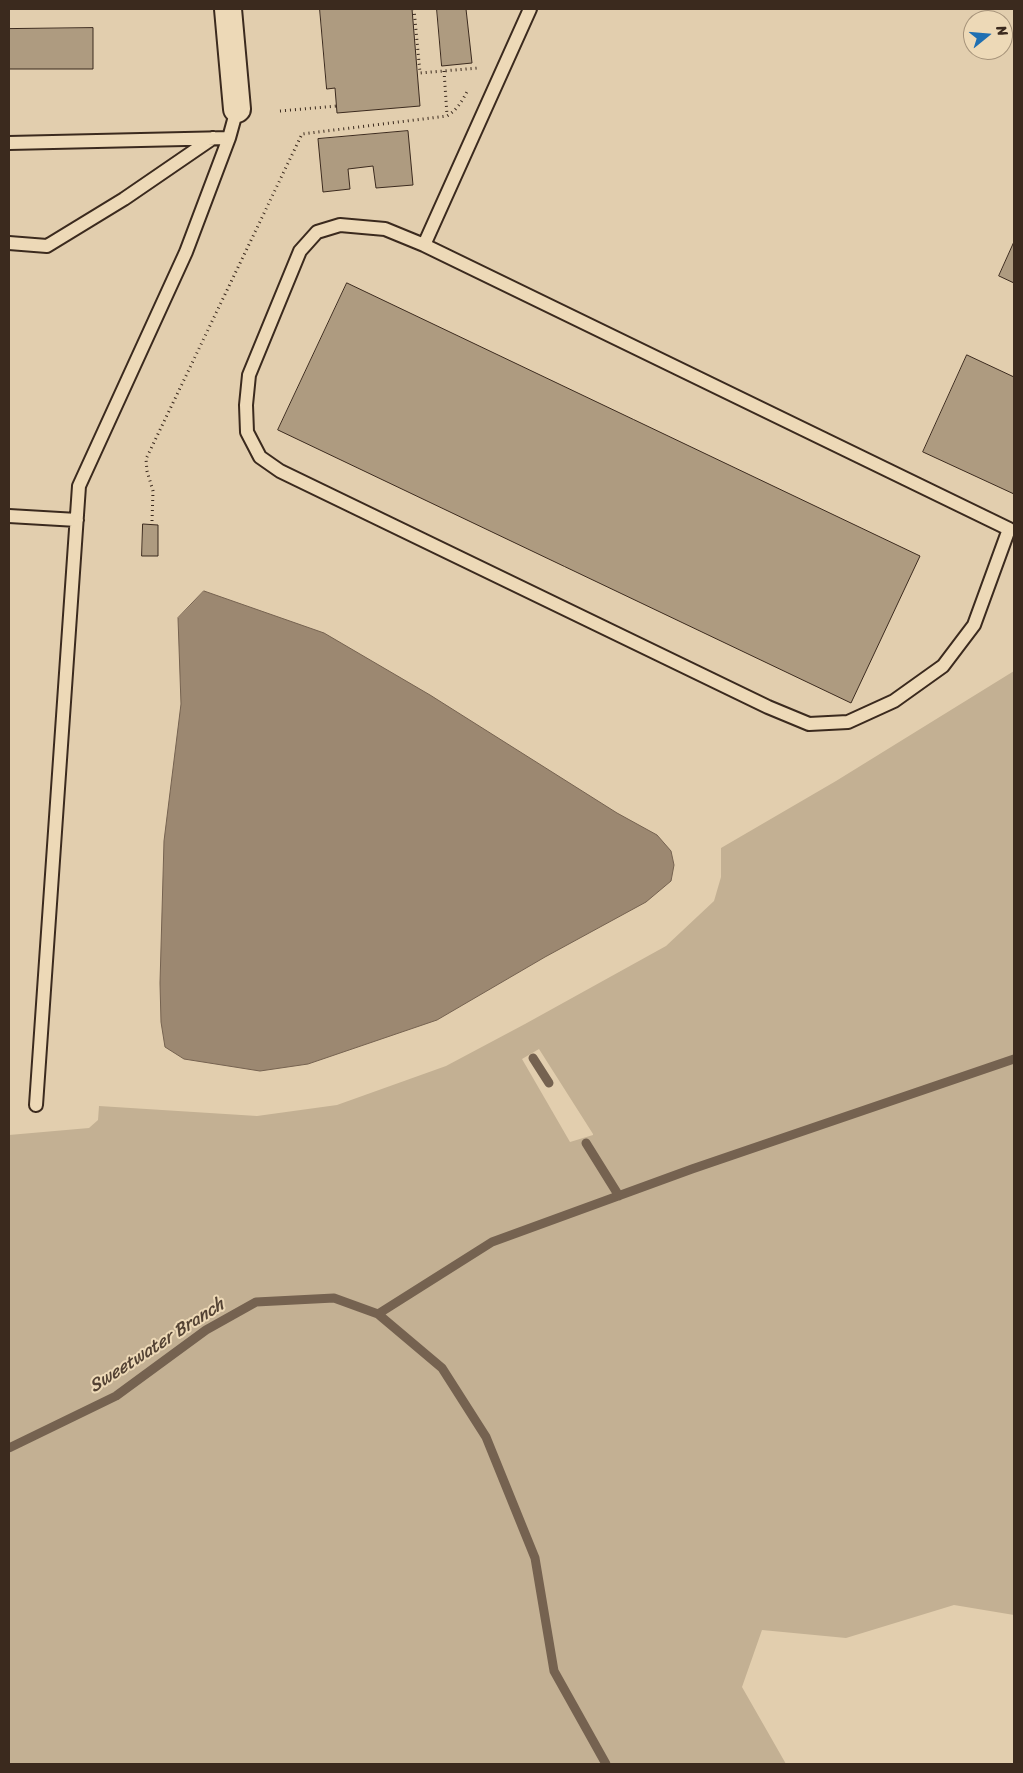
<!DOCTYPE html>
<style>
body{margin:0}
#map{position:relative;width:1023px;height:1773px;overflow:hidden;background:#e2ceae;font-family:Sriracha,sans-serif}
canvas{display:block}
.frame{position:absolute;inset:0;border:10px solid #3b2a1e;pointer-events:none}
.north{position:absolute;left:963px;top:10px;width:50px;height:50px;box-sizing:border-box;background:#edd9b7;border:1px solid #a6937a;border-radius:50%;rotate:73deg;font-size:14px;font-weight:700;line-height:20px;text-align:center;color:#3b2a1e}
.north::after{content:'';display:block;margin:auto;width:18px;height:22px;background:#1f6fb2;clip-path:polygon(50% 0,100% 100%,50% 72%,0 100%)}
</style>
<div id="map">
<canvas width="1023" height="1773"></canvas>
<div class="frame"></div>
<div class="north">N</div>
</div>
<script>
const g = document.querySelector('canvas').getContext('2d');
g.lineJoin = 'round';
function fill(path, color) { g.fillStyle = color; g.fill(path, 'evenodd'); }
function trace(path, color, width, dash) { g.strokeStyle = color; g.lineWidth = width; g.lineCap = dash ? 'butt' : 'round'; g.setLineDash(dash || []); g.stroke(path); }
function label(font, color, halo, rows, align = 'center') {
  g.font = font + ' Sriracha,sans-serif'; g.lineWidth = 4; g.setLineDash([]); g.textBaseline = 'middle'; g.strokeStyle = halo; g.fillStyle = color; for (const [text, x, y, turn = 0] of rows) {
    g.save(); g.translate(x, y); g.rotate((+turn || 0) * Math.PI / 180); g.textAlign = isNaN(turn) ? turn : align; if (halo) g.strokeText(text, 0, 0); g.fillText(text, 0, 0); g.restore();
  }
}
const green = new Path2D(`
 M1014 671V1615L954 1605 846 1638 762 1630 742 1687 786 1764H9V1135L89 1128 98 1120 99 1106 257 1116 337 1105 446 1066 525 1024 666 946 714 901 721 877V848L836 781ZM539 1049 593 1134V1135L570 1142 522 1059Z`);
const water = new Path2D(`
 M204 591 324 633 430 695 617 813 657 835 671 851 674 865 671 881 646 902 545 957 437 1020 308 1064 260 1071 184 1059 165 1047 161 1022 160 983 164 841 181 704 178 618Z`);
const stream = new Path2D(`
 M533 1058 549 1083
 M586 1143 619 1196
 M378 1314 492 1242 692 1169 1014 1059
 M9 1448 116 1396 206 1330 256 1302 334 1298 378 1314 442 1368 486 1437 535 1558 554 1671 606 1764`);
const building = new Path2D(`
 M320 9H412L420 106 337 113 335 88 327 89Z
 M437 9H466L472 63 442 66Z
 M93 28V69H9V29Z
 M408 131 413 185 376 188 373 166 348 169 350 189 323 192 318 139Z
 M1014 242V283L999 276Z
 M347 283 920 556 851 703 278 430Z
 M967 355 1014 377V494L923 452Z
 M143 524 158 525V556H142Z`);
const path = new Path2D(`
 M414 9 420 73 478 68
 M444 71 447 115
 M280 111 337 106
 M152 521 153 491 147 471 146 459 302 134 447 116C458 109 462 101 468 90`);
const lane = new Path2D(`
 M9 143 229 138 237 109
 M340 225 385 229 424 245 1009 529 974 625 943 666 894 701 848 722 809 724 768 707 280 471 260 457 247 432 246 405 249 375 300 251 317 232Z
 M9 243 47 246 124 199 213 138
 M424 245 530 9
 M9 516 77 520
 M36 1105 79 486 186 252 229 138`);
const street = new Path2D(`
 M228 9 237 109`);
const waterNames = [
 ["Sweetwater Branch",157,1346,-33]
];
fill(green, '#c3b093');
fill(water, '#9c8871');
trace(water, '#756250', 1);
trace(stream, '#756250', 9);
fill(building, '#ae9b80');
trace(building, '#3b2a1e', 1);
trace(lane, '#3b2a1e', 16);
trace(street, '#3b2a1e', 30);
trace(path, '#3b2a1e', 3, [1, 4]);
trace(lane, '#edd9b7', 12);
trace(street, '#edd9b7', 26);
label('italic 18px', '#534233', '#edd9b7', waterNames);
</script>
